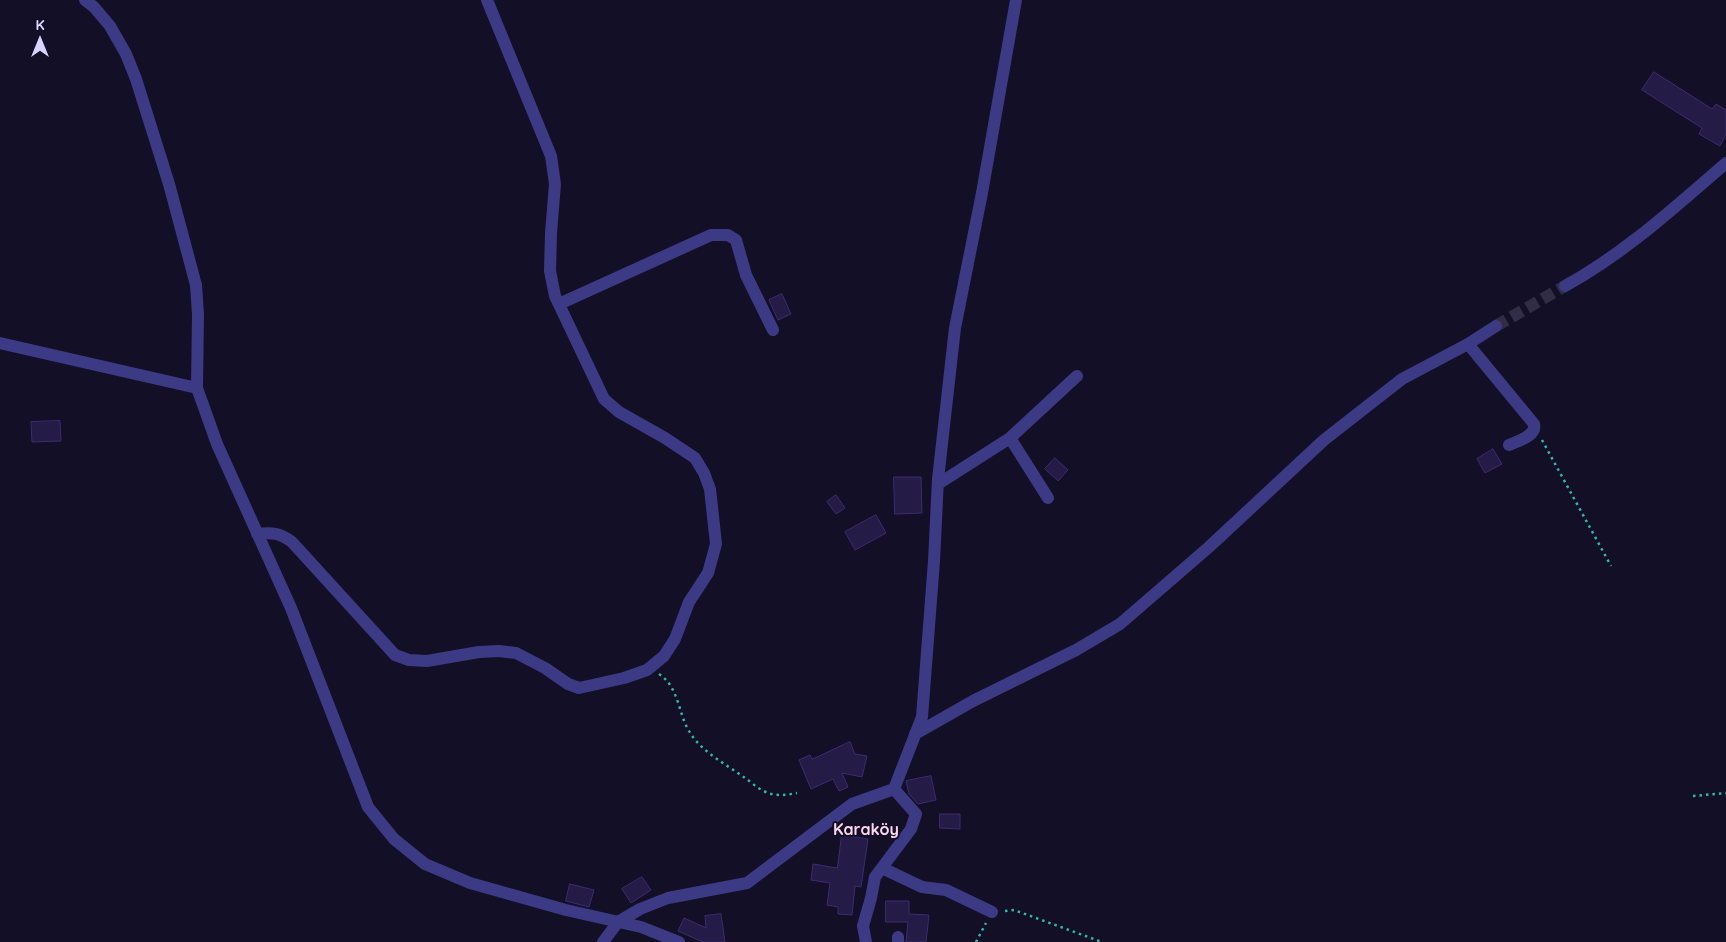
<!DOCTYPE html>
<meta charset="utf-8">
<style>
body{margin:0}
#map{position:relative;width:1726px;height:942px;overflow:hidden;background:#130f26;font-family:Quicksand,sans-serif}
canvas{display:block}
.north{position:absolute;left:15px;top:15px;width:50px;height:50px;-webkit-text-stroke:4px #130f26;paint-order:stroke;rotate:0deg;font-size:14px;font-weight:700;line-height:20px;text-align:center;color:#d9d4ff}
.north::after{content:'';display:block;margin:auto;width:18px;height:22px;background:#d9d4ff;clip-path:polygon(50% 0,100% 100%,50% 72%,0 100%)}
</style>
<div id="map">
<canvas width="1726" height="942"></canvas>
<div class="north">K</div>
</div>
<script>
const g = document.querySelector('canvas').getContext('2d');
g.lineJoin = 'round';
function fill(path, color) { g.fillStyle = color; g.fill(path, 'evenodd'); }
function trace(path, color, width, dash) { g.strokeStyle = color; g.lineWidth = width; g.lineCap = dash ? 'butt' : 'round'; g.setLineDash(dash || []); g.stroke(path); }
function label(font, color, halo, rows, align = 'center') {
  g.font = font + ' Quicksand,sans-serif'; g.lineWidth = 4; g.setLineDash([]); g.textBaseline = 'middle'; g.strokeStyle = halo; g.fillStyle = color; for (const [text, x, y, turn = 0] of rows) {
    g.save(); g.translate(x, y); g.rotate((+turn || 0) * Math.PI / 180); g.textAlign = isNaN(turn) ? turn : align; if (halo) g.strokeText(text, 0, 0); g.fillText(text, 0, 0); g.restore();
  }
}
const building = new Path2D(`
 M1654 72 1712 109 1716 104 1726 110V134L1720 146 1699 134 1702 128 1642 90Z
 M782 294 791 314 778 320 769 300Z
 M60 421 61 441 32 442 31 422Z
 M1493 449 1502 464 1485 473 1477 459Z
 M1055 458 1068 470 1058 481 1045 469Z
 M894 477H921L922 513 895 514Z
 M836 495 845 508 836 514 827 502Z
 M876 515 886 533 855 550 845 532Z
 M850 742 855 754 867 756 862 777 842 773 848 787 839 791 833 779 811 789 799 760 810 755 812 759Z
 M931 776 936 800 918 804 909 794 906 781Z
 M940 814H960V829L940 828Z
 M842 835 868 839 861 887 855 886 852 915 838 914V907L827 905 830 883 811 880 813 864 837 868Z
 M642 877 651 890 631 903 622 889Z
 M570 884 594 890 589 907 566 901Z
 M886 901H909V914L929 915 926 942H906L908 922H886Z
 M721 914 725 942H703L678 931 684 918 706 928 705 916Z`);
const minorTunnel = new Path2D(`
 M1496 326 1565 286`);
const path = new Path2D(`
 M1542 440 1611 566
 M659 674C679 687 678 713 689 731 701 752 726 764 745 778 751 782 757 788 764 791 774 797 786 795 797 793
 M1693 796 1726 793
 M1005 911 1014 910 1102 942
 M976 942 986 923`);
const minor = new Path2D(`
 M85 0 94 7 110 26 126 54 136 79 169 184 196 285 198 314 197 388 217 444 291 608 368 807 394 839 425 864 470 883 566 910 641 927 679 942
 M1565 286C1624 254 1675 207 1726 163
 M559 304 711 235H728L736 240 746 275 773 330
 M0 343 197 388
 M1468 344 1534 424C1537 436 1518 441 1509 445
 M1010 438 1048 498
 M938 484 1010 438 1077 376
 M257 534C272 532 280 533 292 542L395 655 409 660 427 661 479 652 499 651 516 653 545 668 568 684 579 688 624 678 647 670 664 656 675 639 689 602 708 573 716 544 710 489 704 473 695 458 665 438 619 412 604 399 555 296 550 271 551 233 555 184 551 156 487 0
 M915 734 973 701 1076 650 1120 624 1209 547 1324 440 1402 379 1468 344 1496 326
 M882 868 922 887 946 890 992 912
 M603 942 618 922 640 909 668 898 747 883 852 804 894 789
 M866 942 863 926 871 898 875 877 911 829 916 814 894 789 922 717 934 561 938 479 955 328 982 193 1016 0
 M898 942V937`);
const quarterNames = [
 ["Karaköy",866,830]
];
fill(building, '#241b47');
trace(building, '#3b2d73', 1);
trace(minorTunnel, '#312d47', 12, [12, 6]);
trace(path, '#2fb8b0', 2.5, [2.5, 4]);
trace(minor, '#3d3a85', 12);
label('bold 16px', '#ffd6f0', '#130f26', quarterNames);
</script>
